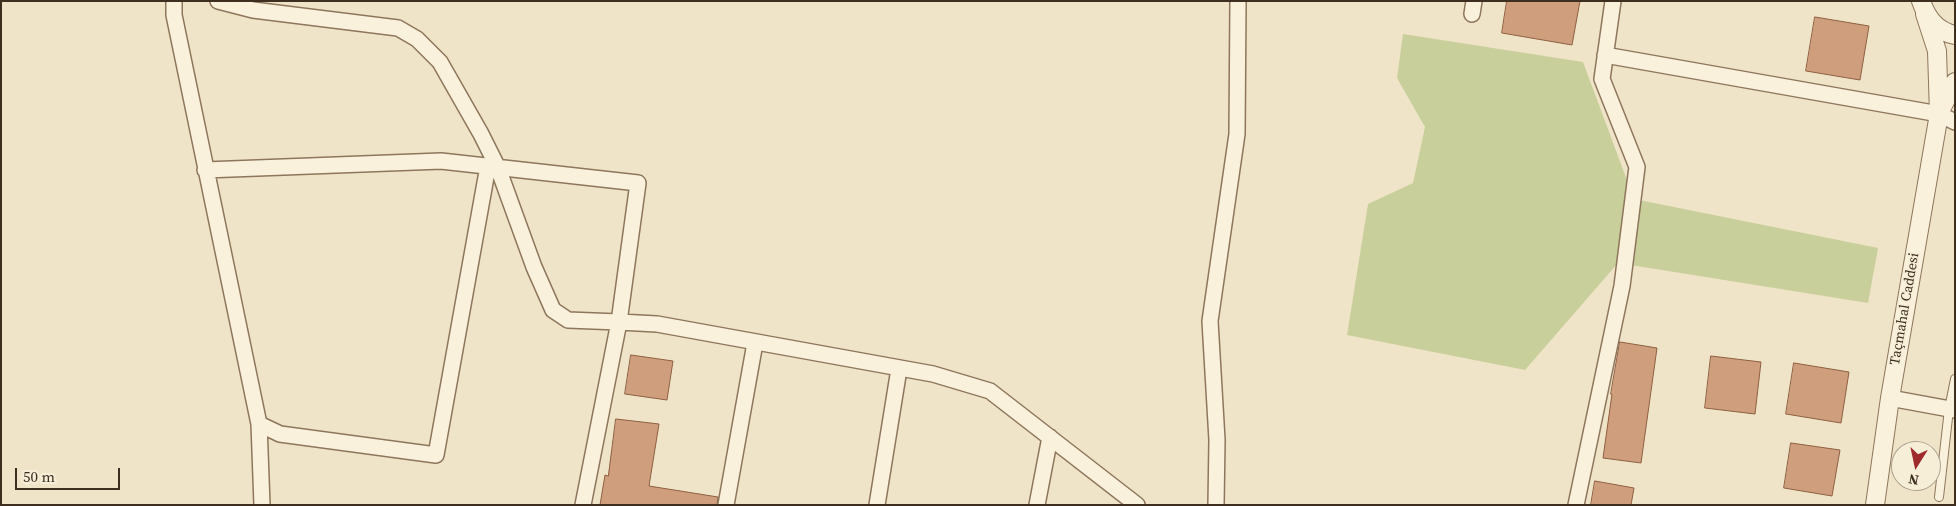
<!DOCTYPE html>
<meta charset="utf-8">
<style>
body{margin:0}
#map{position:relative;width:1956px;height:506px;overflow:hidden;background:#f0e4c8;font-family:"Source Serif 4",serif}
canvas{display:block}
.frame{position:absolute;inset:0;border:2px solid #3d2e20;pointer-events:none}
.north{position:absolute;left:1891px;top:441px;width:50px;height:50px;box-sizing:border-box;background:#f7eed8;border:1px solid #ada18e;border-radius:50%;rotate:190deg;font-size:14px;font-weight:700;line-height:20px;text-align:center;color:#3d2e20}
.north::after{content:'';display:block;margin:auto;width:18px;height:22px;background:#9e2a2b;clip-path:polygon(50% 0,100% 100%,50% 72%,0 100%)}
.scale{position:absolute;left:15px;top:468px;width:105px;height:22px;box-sizing:border-box;border:2px solid #3d2e20;border-top:0;padding-left:6px;font-size:15px;line-height:18px;white-space:nowrap;color:#3d2e20;-webkit-text-stroke:4px #f7eed8;paint-order:stroke}
</style>
<div id="map">
<canvas width="1956" height="506"></canvas>
<div class="frame"></div>
<div class="north">N</div>
<div class="scale">50 m</div>
</div>
<script>
const g = document.querySelector('canvas').getContext('2d');
g.lineJoin = 'round';
function fill(path, color) { g.fillStyle = color; g.fill(path, 'evenodd'); }
function trace(path, color, width, dash) { g.strokeStyle = color; g.lineWidth = width; g.lineCap = dash ? 'butt' : 'round'; g.setLineDash(dash || []); g.stroke(path); }
function label(font, color, halo, rows, align = 'center') {
  g.font = font + ' "Source Serif 4",serif'; g.lineWidth = 4; g.setLineDash([]); g.textBaseline = 'middle'; g.strokeStyle = halo; g.fillStyle = color; for (const [text, x, y, turn = 0] of rows) {
    g.save(); g.translate(x, y); g.rotate((+turn || 0) * Math.PI / 180); g.textAlign = isNaN(turn) ? turn : align; if (halo) g.strokeText(text, 0, 0); g.fillText(text, 0, 0); g.restore();
  }
}
const green = new Path2D(`
 M1403 34 1583 62 1634 199 1878 248 1868 303 1618 263 1525 370 1347 335 1368 204 1413 183 1425 127 1397 78Z`);
const building = new Path2D(`
 M1507 1H1580L1572 45 1502 33Z
 M1815 17 1869 26 1860 80 1806 71Z
 M1620 342 1657 348 1641 463 1603 458 1612 394H1611Z
 M631 355 673 361 667 400 625 394Z
 M1711 356 1761 362 1755 414 1705 408Z
 M1794 363 1849 372 1841 423 1786 414Z
 M616 419 659 424 649 486 718 497 717 505H600L605 475 608 476Z
 M1791 443 1840 450 1832 496 1784 488Z
 M1595 481 1634 488 1631 505H1591Z`);
const service = new Path2D(`
 M1939 497 1949 409 1955 379`);
const minor = new Path2D(`
 M174 1V15L259 424 262 505
 M218 1 253 10 398 28 417 39 440 62 481 134 498 168 534 267 553 310 568 320 619 322 583 505
 M1472 14 1474 1
 M1605 55 1939 114 1955 122
 M205 170 441 161 638 183 619 322 657 324 933 374 990 391 1137 505
 M1890 398 1955 410
 M259 424 280 434 436 455 488 166
 M726 505 755 343
 M877 505 899 369
 M1037 505 1050 437
 M1216 505 1217 440 1210 321 1237 134 1238 1
 M1576 505 1622 286 1637 167 1602 79 1613 1`);
const tertiary = new Path2D(`
 M1921 1C1927 18 1936 31 1955 35
 M1940 111 1955 82
 M1875 505 1890 398 1939 114 1937 51 1925 14`);
const streetNames = [
 ["Taçmahal Caddesi",1905,309,-80]
];
fill(green, '#c9cf9b');
fill(building, '#cf9f7d');
trace(building, '#8d5f41', 1);
trace(service, '#8d765c', 10);
trace(minor, '#8d765c', 18);
trace(tertiary, '#8d765c', 20);
trace(service, '#faf1dc', 8);
trace(minor, '#faf1dc', 15);
trace(tertiary, '#faf1dc', 18);
label('14px', '#3d2e20', '#f7eed8', streetNames);
</script>
